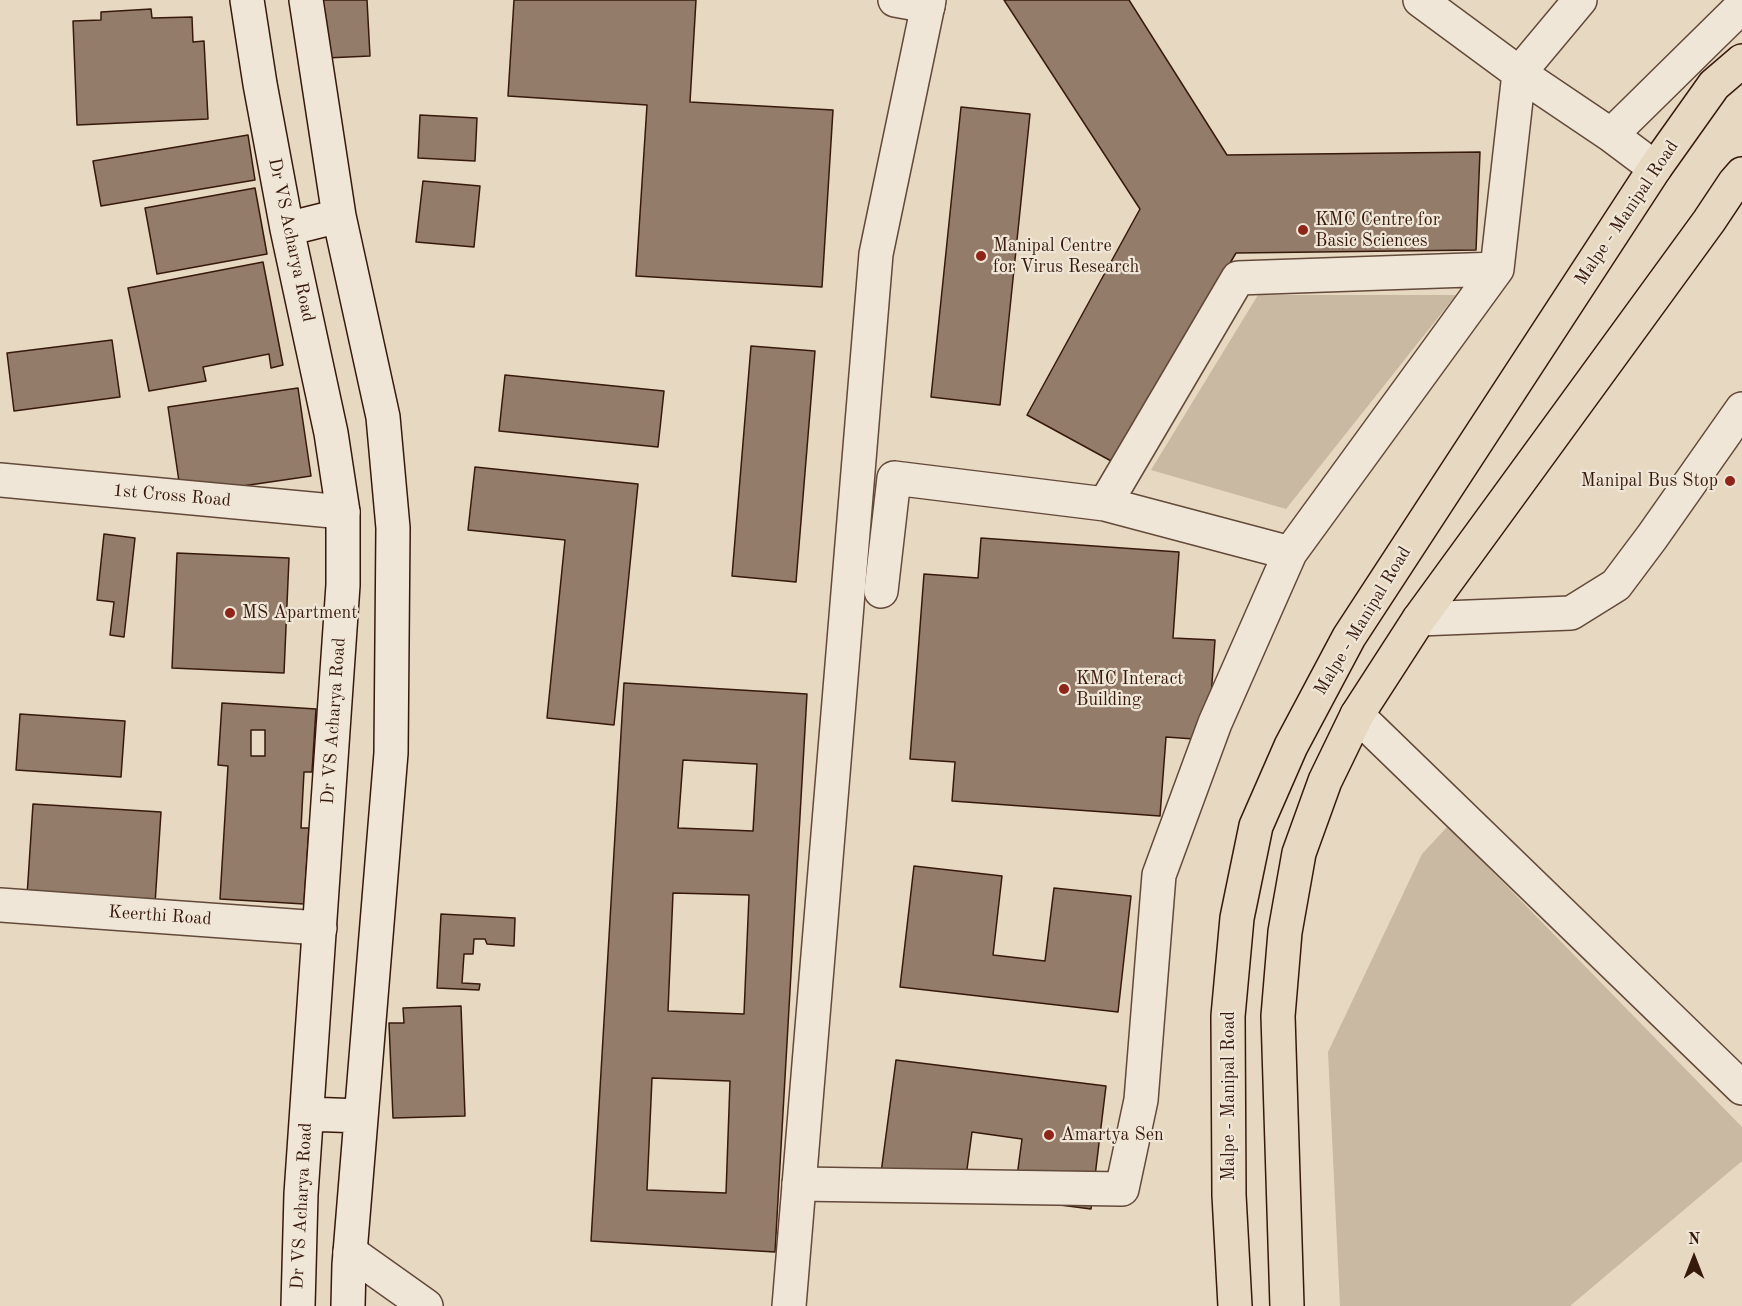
<!DOCTYPE html>
<style>
body{margin:0}
#map{position:relative;width:1742px;height:1306px;overflow:hidden;background:#e7d8c1;font-family:"Old Standard TT",serif}
canvas{display:block}
.north{position:absolute;left:1664px;top:1228px;width:60px;height:60px;-webkit-text-stroke:4px #efe6d7;paint-order:stroke;rotate:0deg;font-size:16px;font-weight:700;line-height:24px;text-align:center;color:#37190c}
.north::after{content:'';display:block;margin:auto;width:21px;height:27px;background:#37190c;clip-path:polygon(50% 0,100% 100%,50% 72%,0 100%)}
</style>
<div id="map">
<canvas width="1742" height="1306"></canvas>
<div class="north">N</div>
</div>
<script>
const g = document.querySelector('canvas').getContext('2d');
g.lineJoin = 'round';
function fill(path, color) { g.fillStyle = color; g.fill(path, 'evenodd'); }
function trace(path, color, width, dash) { g.strokeStyle = color; g.lineWidth = width; g.lineCap = dash ? 'butt' : 'round'; g.setLineDash(dash || []); g.stroke(path); }
function label(font, color, halo, rows, align = 'center') {
  g.font = font + ' "Old Standard TT",serif'; g.lineWidth = 4.5; g.setLineDash([]); g.textBaseline = 'middle'; g.strokeStyle = halo; g.fillStyle = color; for (const [text, x, y, turn = 0] of rows) {
    g.save(); g.translate(x, y); g.rotate((+turn || 0) * Math.PI / 180); g.textAlign = isNaN(turn) ? turn : align; if (halo) g.strokeText(text, 0, 0); g.fillText(text, 0, 0); g.restore();
  }
}
const green = new Path2D(`
 M1258 295H1456L1286 509 1151 470Z
 M1448 826 1742 1127V1161L1570 1306H1340L1328 1052 1422 854Z`);
const building = new Path2D(`
 M323 0H367L370 56 326 58Z
 M514 0H696L690 102 833 110 822 287 636 276 647 105 508 96Z
 M1004 0H1129L1227 155 1480 152 1476 250 1236 253 1113 462 1027 415 1140 209Z
 M151 9 152 18 192 17 193 42 204 41 208 119 77 125 73 21 101 20V12Z
 M961 107 1030 114 1000 405 931 397Z
 M420 115 477 118 475 161 418 158Z
 M248 135 255 180 101 206 93 161Z
 M423 181 480 186 474 247 416 242Z
 M255 188 267 254 157 274 145 208Z
 M263 262 283 365 271 368 269 354 203 367 206 381 149 391 128 288Z
 M112 340 120 397 14 411 7 353Z
 M751 346 815 351 796 582 732 576Z
 M505 375 664 391 658 447 499 431Z
 M298 388 311 476 181 495 168 407Z
 M475 467 638 484 614 725 547 718 565 540 468 530Z
 M104 534 135 538 124 637 110 635 114 602 97 600Z
 M981 538 1179 552 1173 638 1215 640 1208 740 1166 737 1160 816 952 801 955 762 910 759 924 574 978 578Z
 M177 553 289 558 284 673 172 668Z
 M624 683 807 694 775 1252 591 1241ZM683 760 757 764 753 831 678 828ZM673 893 749 895 744 1014 668 1011ZM652 1078 730 1081 726 1193 647 1190Z
 M222 703 316 709 312 772H304L301 828H309L304 904 220 899 228 766 218 765ZM251 730H265V756H251Z
 M20 714 125 721 121 777 16 770Z
 M33 804 161 812 155 904 27 896Z
 M914 866 1002 876 993 955 1045 961 1054 888 1131 896 1118 1012 900 987Z
 M441 914 515 918 514 946 487 944 485 939H474L473 954H464L462 983 480 984 479 990 437 988Z
 M461 1006 465 1116 393 1118 389 1023H404L403 1008Z
 M896 1060 1106 1086 1091 1209 1014 1199 1022 1139 972 1132 963 1199 879 1188Z`);
const minor = new Path2D(`
 M895 0 928 6
 M1420 0 1519 73 1611 135 1655 168
 M1611 135 1742 6
 M0 480 343 512
 M1105 504 1290 553 1497 269
 M881 591 894 478 1105 504 1238 278 1497 269 1519 73 1580 0
 M1419 619 1571 613 1616 585 1652 537 1742 409
 M1357 715 1742 1088
 M0 905 320 928
 M799 1184 1122 1189 1141 1100 1159 875 1215 723 1290 553`);
const tertiary = new Path2D(`
 M350 1252 426 1306
 M789 1306 876 254 929 0`);
const secondary = new Path2D(`
 M247 0 260 84 287 229 331 433 343 512V585L301 1194 298 1306
 M306 0 339 216 383 417 393 528 391 753 349 1265 348 1306
 M287 229 339 216
 M307 1114 361 1116`);
const trunk = new Path2D(`
 M1235 1306 1229 1195 1228 1016 1237 918 1256 826 1291 746 1349 637 1655 168 1714 85 1742 61
 M1287 1306 1278 1016 1285 932 1299 853 1325 781 1357 715 1419 619 1709 221 1735 182 1742 174`);
const markers = [
 [1303,230,6,"#8f2418"],
 [981,256,6,"#8f2418"],
 [1730,481,6,"#8f2418"],
 [230,613,6,"#8f2418"],
 [1064,689,6,"#8f2418"],
 [1049,1135,6,"#8f2418"]
];
const streetNames = [
 ["Malpe - Manipal Road",1627,213,-56],
 ["Dr VS Acharya Road",291,240,78],
 ["1st Cross Road",172,496,5],
 ["Malpe - Manipal Road",1363,621,-59],
 ["Dr VS Acharya Road",334,721,-86],
 ["Keerthi Road",160,916,4],
 ["Malpe - Manipal Road",1229,1096,-90],
 ["Dr VS Acharya Road",302,1206,-87]
];
const poiNames = [
 ["KMC Centre for",1315,220],
 ["Basic Sciences",1315,241],
 ["Manipal Centre",993,246],
 ["for Virus Research",993,267],
 ["Manipal Bus Stop",1718,481,"right"],
 ["MS Apartment",242,613],
 ["KMC Interact",1076,679],
 ["Building",1076,700],
 ["Amartya Sen",1061,1135]
];
fill(green, '#c9b8a2');
fill(building, '#937c6a');
trace(building, '#37190c', 1.5);
trace(minor, '#634939', 36);
trace(tertiary, '#634939', 36);
trace(secondary, '#37190c', 36);
trace(trunk, '#37190c', 36);
trace(minor, '#efe6d7', 33);
trace(tertiary, '#efe6d7', 33);
trace(secondary, '#efe6d7', 33);
trace(trunk, '#e7d8c1', 33);
for (const [x, y, r, color] of markers) { const dot = new Path2D(); dot.arc(x, y, r, 0, 2 * Math.PI); g.fillStyle = color; g.fill(dot); trace(dot, '#efe6d7', 2); }
label('18px', '#37190c', '#efe6d7', streetNames);
label('18px', '#37190c', '#efe6d7', poiNames, 'left');
</script>
